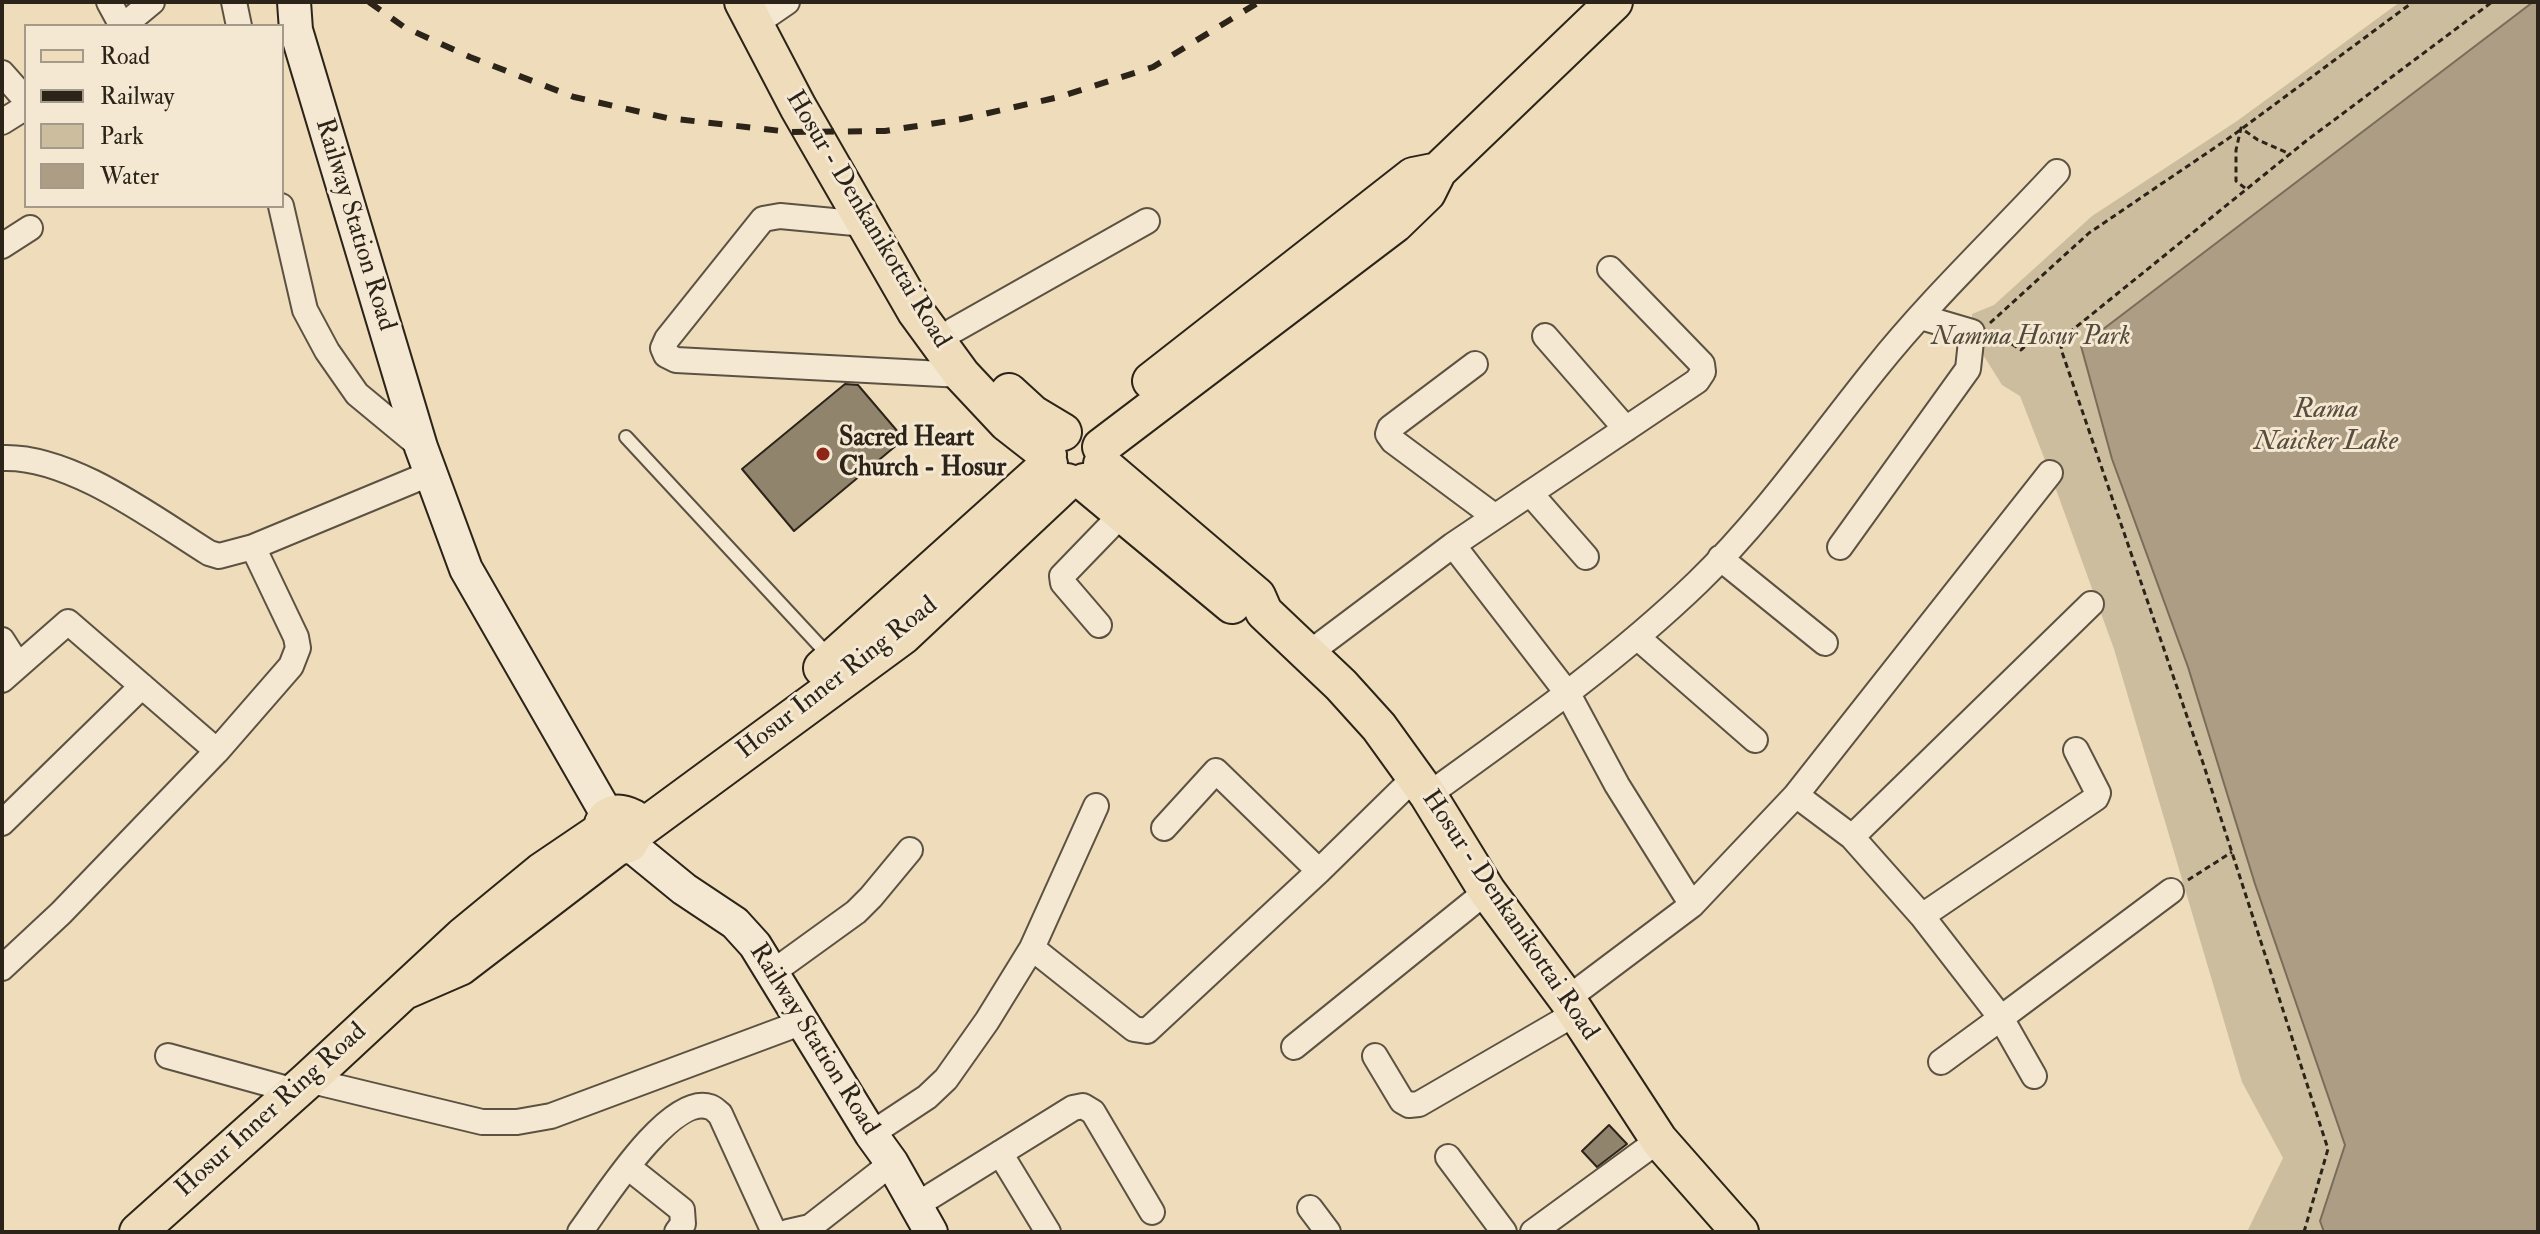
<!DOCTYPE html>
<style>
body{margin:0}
#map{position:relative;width:2540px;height:1234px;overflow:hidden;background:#eedcbb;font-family:"IM FELL Double Pica",serif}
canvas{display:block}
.frame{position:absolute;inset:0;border:4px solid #2c2419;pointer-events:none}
.legend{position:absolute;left:24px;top:24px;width:260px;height:184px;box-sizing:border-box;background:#f4e8d3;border:2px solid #a49a89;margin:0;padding:10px 14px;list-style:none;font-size:24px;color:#2c2419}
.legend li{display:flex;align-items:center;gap:16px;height:40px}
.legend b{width:40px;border:2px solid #a49a89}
</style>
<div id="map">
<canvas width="2540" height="1234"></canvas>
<div class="frame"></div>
<ul class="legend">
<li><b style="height:10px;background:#eedcbb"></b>Road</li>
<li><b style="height:10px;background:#2c2419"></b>Railway</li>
<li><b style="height:22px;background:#cdbd9f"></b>Park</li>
<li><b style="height:22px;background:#ac9d84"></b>Water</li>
</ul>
</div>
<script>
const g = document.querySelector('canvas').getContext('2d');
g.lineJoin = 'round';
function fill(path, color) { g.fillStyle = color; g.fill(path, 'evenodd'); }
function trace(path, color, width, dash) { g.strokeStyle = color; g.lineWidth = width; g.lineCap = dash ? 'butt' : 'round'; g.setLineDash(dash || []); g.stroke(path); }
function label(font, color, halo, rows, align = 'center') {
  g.font = font + ' "IM FELL Double Pica",serif'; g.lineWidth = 6; g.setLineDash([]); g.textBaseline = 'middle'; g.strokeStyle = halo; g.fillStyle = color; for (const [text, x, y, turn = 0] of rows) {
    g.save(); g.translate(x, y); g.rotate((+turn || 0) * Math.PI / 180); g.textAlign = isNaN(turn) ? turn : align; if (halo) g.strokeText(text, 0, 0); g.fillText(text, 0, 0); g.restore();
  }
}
const green = new Path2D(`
 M2400 2H2533L2081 346 2188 667 2255 884 2345 1145 2321 1221 2324 1232H2247L2283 1158 2242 1082 2114 649 2050 473 2020 396 2002 385 1972 337V314L1994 305 2092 216 2237 121Z`);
const water = new Path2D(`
 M2533 2H2538V1232H2324L2320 1221 2345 1145 2255 884 2188 667 2112 459 2081 346Z`);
const building = new Path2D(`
 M845 384 858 385 904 439 794 531 742 469Z
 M1609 1125 1627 1144 1597 1167 1582 1151Z`);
const path = new Path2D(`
 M2245 188 2236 181V150L2241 128 2258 140 2290 154
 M1990 323 2089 233 2232 136 2413 2
 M1995 333 2021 350 2040 332H2067
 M2188 880 2232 852
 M2304 1232 2328 1149 2203 763 2062 352 2060 340 2306 141 2492 2`);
const service = new Path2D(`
 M626 437 831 658`);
const minor = new Path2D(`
 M109 2 122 26
 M234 2 239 26
 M755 24 787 2
 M123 26 152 2
 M2 73 26 100
 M2 122 26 107
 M281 206 305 310 327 351 357 394 421 447
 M865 224 780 216 763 219 667 339 663 348 666 355 676 360 962 375
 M2 246 30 228
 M954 330 1147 221
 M1545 336 1626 429
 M1475 364 1390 428 1388 434 1393 441 1494 516
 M2 458C70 455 153 518 209 553L219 556 253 547 429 474
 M1530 493 1586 557
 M1453 545 1568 694 1617 785 1692 905
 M1840 547 1968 369 1972 332 1921 317
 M1720 558 1825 643
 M1099 625 1063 583 1062 576 1121 515
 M1637 637 1755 740
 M2 640 18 665
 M1308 654 1453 545 1697 381 1703 372 1702 364 1610 269
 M2 680 68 622 217 751 291 666 298 648 296 637 253 547
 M1428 795C1521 728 1615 662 1698 582 1765 517 1818 440 1876 368 1931 299 1997 237 2057 172
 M1796 795 2050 473
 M2 823 142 686
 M1164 828 1216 771 1319 871
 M1852 837 2091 604
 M1922 916 2096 798 2098 793 2076 750
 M1032 948 1134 1029 1147 1031 1319 871 1415 777
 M2 968 61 913 217 751
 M773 972 856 912 871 897 910 850
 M1567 999 1692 905 1796 795 1852 837 1922 916 2001 1018 1941 1062
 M1294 1047 1487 891
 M168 1056 295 1091
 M1375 1056 1402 1101 1409 1105 1419 1104 1576 1013
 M2034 1076 2001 1018 2171 891
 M308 1080 482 1122H517L551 1116 803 1022
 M871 1134 927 1097 946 1079 987 1021 1032 948 1096 806
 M1000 1153 1048 1232
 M1448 1157 1504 1232
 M628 1167 682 1210 683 1224 677 1232
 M915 1206 1073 1108 1083 1106 1093 1112 1152 1212
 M1310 1208 1328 1232
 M580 1232C601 1204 670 1092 710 1107 714 1108 717 1112 720 1114L774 1232
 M788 1232 810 1227 892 1163
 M1533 1232 1659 1140`);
const secondary = new Path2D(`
 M294 2 296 30 421 447 466 569 608 816
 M629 844 684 889 735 923 755 945 871 1134 892 1163 931 1232`);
const primary = new Path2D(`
 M743 2 798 107 916 312 962 375 1007 423 1048 455
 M1151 381 1413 176 1433 172
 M1009 392 1033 414 1063 432
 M1101 447 1395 224 1427 193 1438 171 1614 2
 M1102 464 1257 596 1264 612 1341 685 1379 727 1428 795 1487 891 1567 999 1659 1140 1740 1232
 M1084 482 1232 605
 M822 668 1049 464
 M635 833 903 636 1067 482
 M138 1232 308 1080 463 936 542 871 601 831C604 812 618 810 633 818L635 833 629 844 617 847 460 967 407 990`);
const rail = new Path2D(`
 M369 2 404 27 470 57 574 97 667 118 790 132 885 131 962 119 1059 97 1153 67 1259 2`);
const markers = [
 [823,454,8,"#8f2418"]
];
const streetNames = [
 ["Hosur - Denkanikottai Road",867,220,59],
 ["Railway Station Road",354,225,73],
 ["Hosur Inner Ring Road",838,679,-38],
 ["Hosur - Denkanikottai Road",1509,916,56],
 ["Railway Station Road",813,1040,58],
 ["Hosur Inner Ring Road",272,1111,-42]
];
const parkNames = [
 ["Namma Hosur Park",2031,338]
];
const poiNames = [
 ["Sacred Heart",839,439],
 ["Church - Hosur",839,469]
];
const waterNames = [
 ["Rama",2326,411],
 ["Naicker Lake",2326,443]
];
fill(green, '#cdbd9f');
fill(water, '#ac9d84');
trace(water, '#796d59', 2);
fill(building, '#91846d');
trace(building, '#2c2419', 2);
trace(service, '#5c5242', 16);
trace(minor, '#5c5242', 28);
trace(secondary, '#2c2419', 36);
trace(primary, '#2c2419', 40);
trace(path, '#2c2419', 3, [6, 4]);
trace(service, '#f4e8d3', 12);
trace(minor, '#f4e8d3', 24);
trace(secondary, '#f4e8d3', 32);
trace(primary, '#eedcbb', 36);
trace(rail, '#2c2419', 6, [14, 14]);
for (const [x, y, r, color] of markers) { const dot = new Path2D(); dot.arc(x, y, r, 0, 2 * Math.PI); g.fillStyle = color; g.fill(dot); trace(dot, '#f4e8d3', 3); }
label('26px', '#2c2419', '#f4e8d3', streetNames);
label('italic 26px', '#544a3a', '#f4e8d3', parkNames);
label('bold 26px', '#2c2419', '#f4e8d3', poiNames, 'left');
label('italic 28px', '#594e3e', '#f4e8d3', waterNames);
</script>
